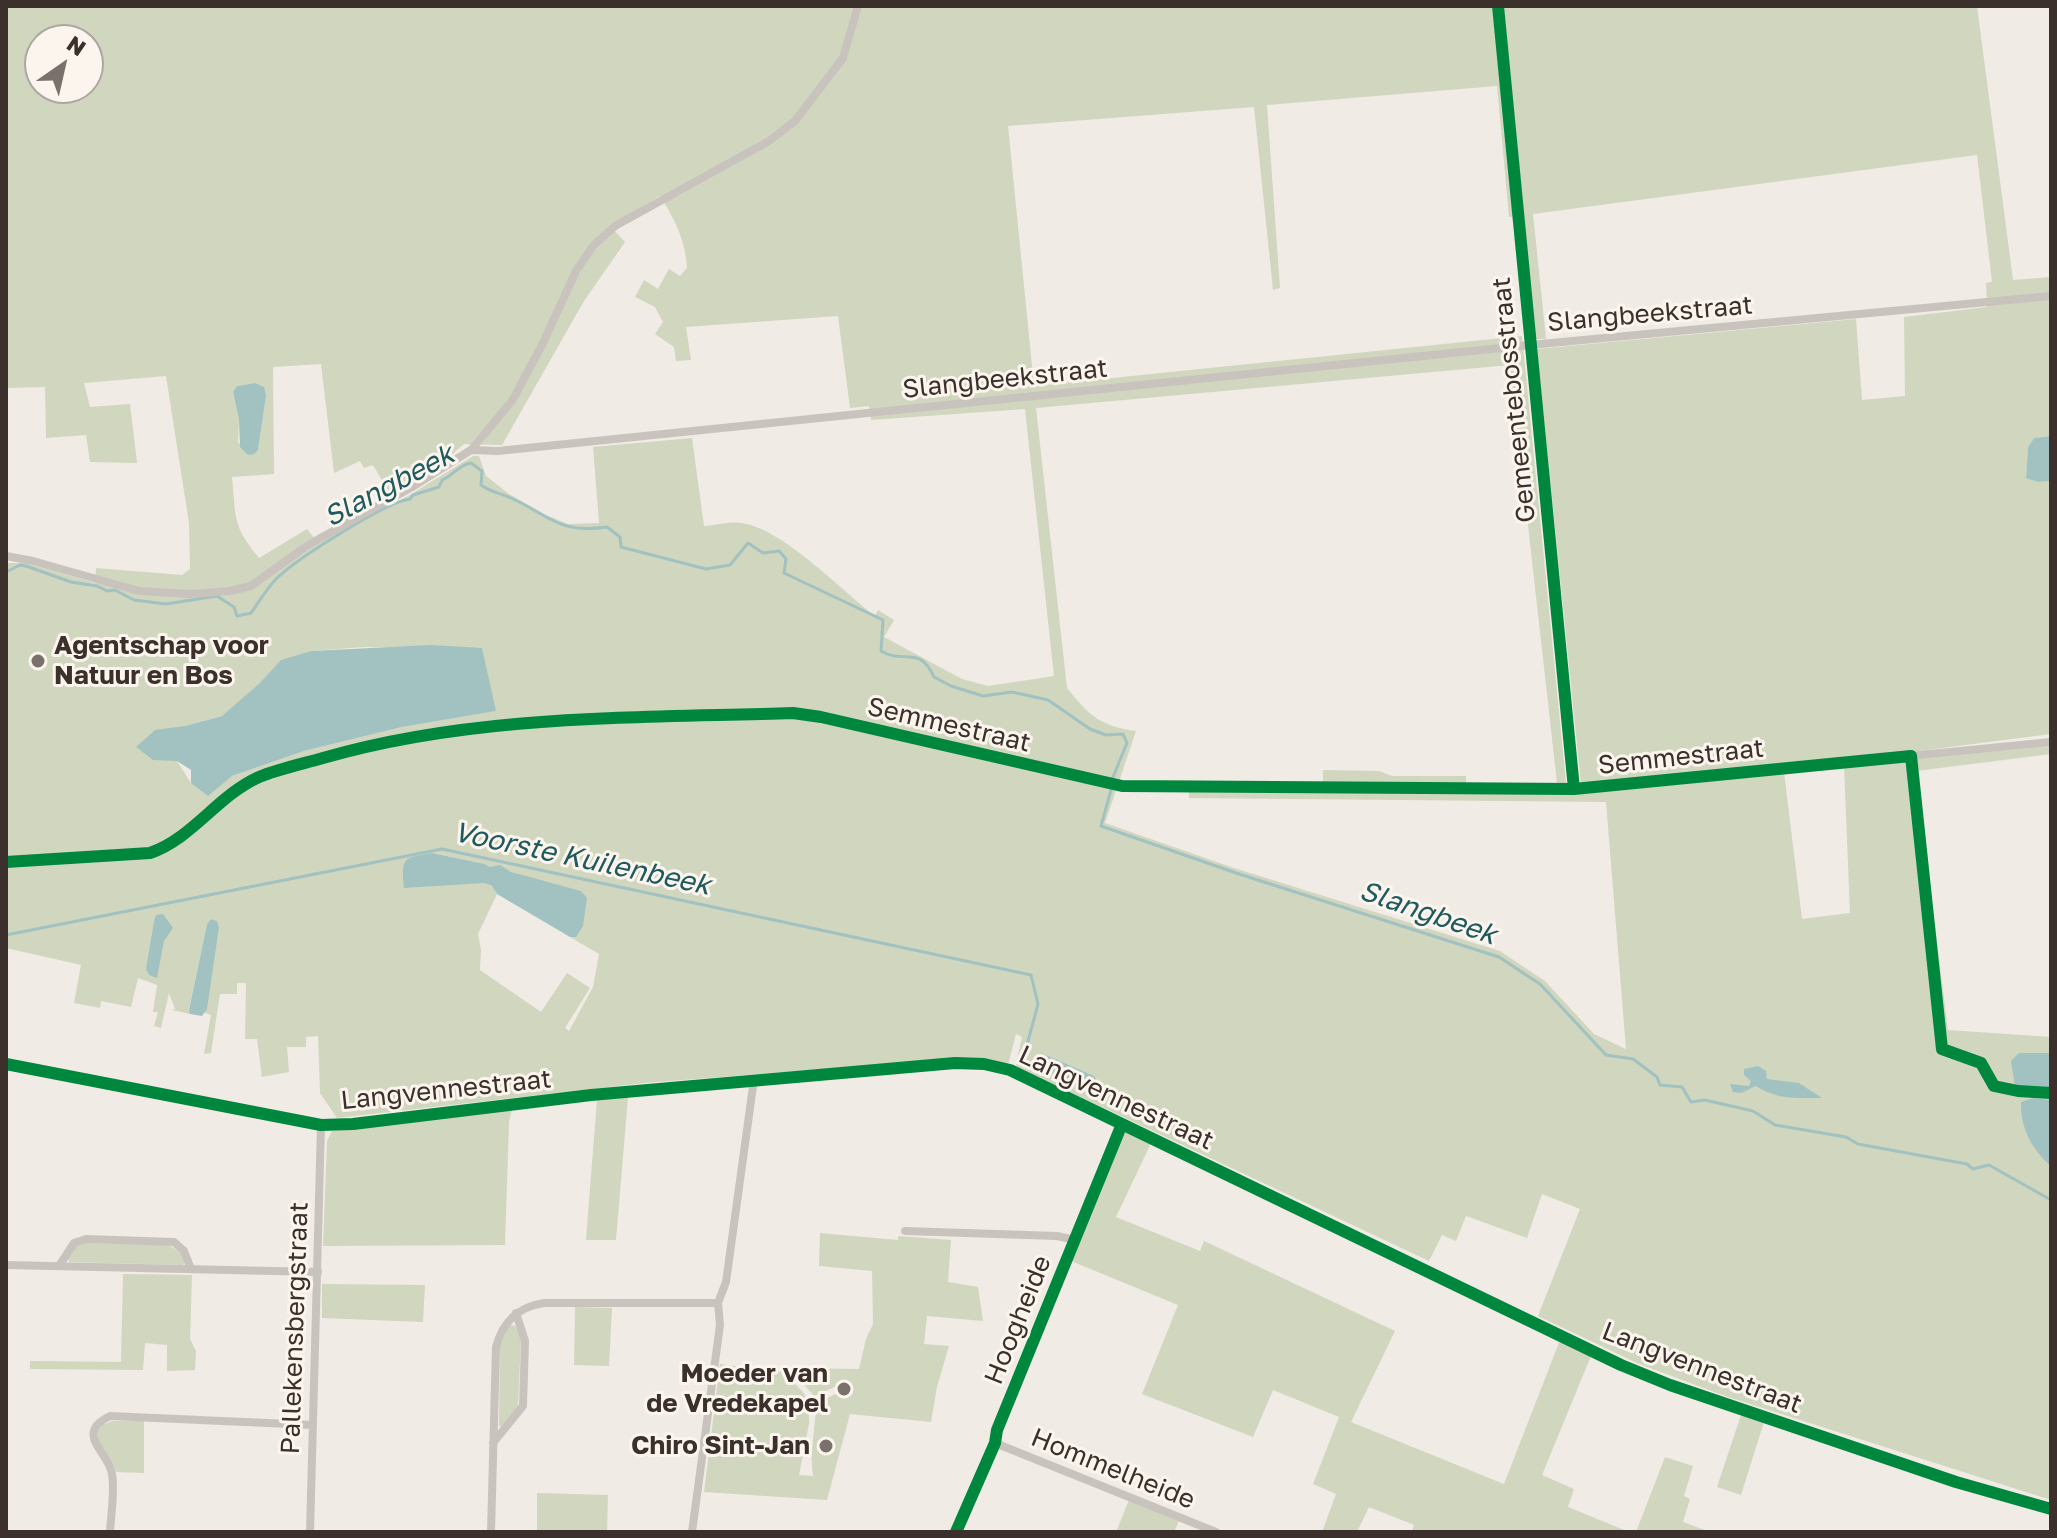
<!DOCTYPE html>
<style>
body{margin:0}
#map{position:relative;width:2057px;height:1538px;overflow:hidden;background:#f0ebe5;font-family:"Golos Text",sans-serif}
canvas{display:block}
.frame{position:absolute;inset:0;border:8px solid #3b302b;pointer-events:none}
.north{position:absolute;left:24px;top:24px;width:80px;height:80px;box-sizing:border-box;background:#fbf5ee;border:2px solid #aea6a0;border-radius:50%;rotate:34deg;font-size:22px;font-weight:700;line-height:32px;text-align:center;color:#3b302b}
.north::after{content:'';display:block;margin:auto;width:28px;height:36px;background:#7a716c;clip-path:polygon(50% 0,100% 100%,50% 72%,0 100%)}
</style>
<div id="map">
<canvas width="2057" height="1538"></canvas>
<div class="frame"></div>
<div class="north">N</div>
</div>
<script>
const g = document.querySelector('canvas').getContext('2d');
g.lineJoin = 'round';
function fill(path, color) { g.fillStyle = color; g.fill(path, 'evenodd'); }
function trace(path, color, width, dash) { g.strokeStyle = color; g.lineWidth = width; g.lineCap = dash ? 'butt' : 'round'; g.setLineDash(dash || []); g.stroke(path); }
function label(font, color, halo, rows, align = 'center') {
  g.font = font + ' "Golos Text",sans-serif'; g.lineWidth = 6; g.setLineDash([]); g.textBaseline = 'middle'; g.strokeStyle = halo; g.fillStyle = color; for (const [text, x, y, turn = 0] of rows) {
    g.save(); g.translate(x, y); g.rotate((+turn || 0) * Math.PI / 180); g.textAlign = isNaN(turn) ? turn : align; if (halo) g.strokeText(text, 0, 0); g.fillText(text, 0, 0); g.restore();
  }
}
const green = new Path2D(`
 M6 6H1977L2013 280 2051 277V436L2034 438 2028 447 2026 477 2038 482 2051 481V734L1896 754 1784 772 1802 919 1850 913 1844 766 2051 746V754L1916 771 1948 1030 2051 1037V1053H2019L2017 1088H2051V1100L2034 1098 2051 1120V1500L1725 1396 1637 1363 1538 1316 1580 1209 1542 1194 1527 1238 1466 1216 1456 1241 1442 1235 1429 1261 1019 1068 1016 1065 1022 1037 1016 1034 1008 1065 965 1058 645 1083 337 1118 320 1093 318 1036 306 1037V1047H287L289 1072 262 1077 257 1039H245L246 983H237V994H220L211 1053 204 1054 211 1015 205 1013 207 924 189 1009 190 1014 172 1010 175 1009 169 993 161 1028 154 1026 158 1012H153L157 985 138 978 131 1007 101 1001 100 1008 74 1003 81 965 6 948V563H26L95 583 96 568 182 575 190 569 189 523 166 376 84 383 90 407 130 404 137 463 90 462 86 435 46 438 45 387 6 388ZM40 40H88V88H40ZM1497 86 1509 217 1521 216 1534 339H1546L1533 214 1977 155 1992 282 1986 283 1987 307 1904 317 1905 396 1862 400 1856 319 1537 349 1581 784 1566 783 1522 336 1034 386 1008 126 1254 107 1273 290 1280 288 1267 105ZM660 196C674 218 686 241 687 268L680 276 669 269 658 289 644 280 635 297 655 307 663 322 655 334 674 347 676 361 691 360 686 327 838 316 850 408 869 406 871 420 1025 409 1054 676 988 686 962 679 884 637 894 620 878 610 875 616C841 590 783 529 742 523 731 521 716 525 704 526L692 438 593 447 599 523 568 524 546 515 509 494 486 476 479 456H473L408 496 318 543 307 529 259 558C232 525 236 518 232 477L274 474 273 367 321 364 334 473 360 461 364 468 373 465 390 494 444 461 464 444 502 445 584 301 625 242 610 226ZM1510 365 1557 783 1466 785V776H1392L1379 771 1323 770V783L1189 784V798L1606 802 1626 1049 1594 1034 1545 981 1500 951 1234 868 1105 823 1136 731C1099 726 1089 715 1067 688L1036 408ZM255 383 266 396 258 450 238 443 239 420 233 393 237 386ZM365 647 482 649 495 711 402 727 304 751 232 776 191 783 177 761 185 726 222 716 311 651ZM433 853 485 864 490 867 500 866 511 872 576 936 570 937 599 954 593 987 569 1031 565 1028 590 988 567 973 541 1012 480 970 481 950 478 934 497 894 491 885Z
 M628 1097 616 1240H586L597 1099Z
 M512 1109 509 1122 505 1245 323 1246 327 1141 332 1131Z
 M1129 1132 1151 1143 1116 1217 1200 1251 1204 1241 1395 1331 1351 1422 1504 1484 1560 1340 1591 1356 1542 1475 1574 1489 1568 1507 1629 1532H1412L1414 1525 1369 1507 1357 1532H1322L1336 1494 1313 1484 1339 1417 1273 1390 1253 1437 1142 1394 1178 1305 1071 1261 1122 1134Z
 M820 1233 898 1240V1236L951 1240 948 1282 978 1287 983 1321 927 1316 924 1344 949 1346 937 1387 931 1422 850 1414 827 1500 704 1492 720 1364 783 1372 803 1392 809 1403V1424L799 1475 813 1476C809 1452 816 1427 816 1403L840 1392 837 1386 814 1396 790 1368 859 1369 866 1339 873 1324 872 1271 819 1266Z
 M86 1243 169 1245 181 1253 185 1262 183 1265 69 1262 68 1259 75 1247Z
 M123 1274 192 1275 190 1339 196 1351 195 1370 167 1371V1345L145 1343 143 1370 30 1369V1361L121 1362Z
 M322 1284 425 1285 423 1322 322 1318Z
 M575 1307 612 1308 609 1366 574 1365Z
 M509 1325 516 1326 521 1338 518 1407 502 1427 499 1426 500 1346Z
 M1741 1415 1764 1422 1741 1495 1717 1487Z
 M113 1421H144V1473L116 1472C111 1455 100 1454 97 1433L102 1425Z
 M1665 1457 1693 1466 1684 1496 1690 1499 1683 1522 1710 1532H1636Z
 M537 1493 608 1495 607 1532H537Z
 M1129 1500 1179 1521 1174 1532H1116Z`);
const water = new Path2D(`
 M255 383 264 387 266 396 258 450 254 454 248 455 240 447 239 420 233 392 237 386Z
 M2051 436V481L2038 482 2026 478 2028 447 2034 438Z
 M431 645 482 648 496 711 402 727 304 751 232 776 208 796 191 783V770L177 761 153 760 136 747 155 730 185 726 222 716 260 683 281 660 311 651Z
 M432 853 485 864 490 867 500 865 511 872 581 891 587 898 583 926 576 937H570L497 894 491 885 484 883 404 888C401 857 403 858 432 853Z
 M163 914 173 928 164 941 157 978 149 975 146 969 154 922 156 915Z
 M211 919 217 921 219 927 207 1009 202 1016 190 1014 189 1010 207 924Z
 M1041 1053 1094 1076 1099 1084 1089 1091 1049 1072 1038 1061Z
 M2019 1053H2051V1088L2015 1087 2011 1061Z
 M1758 1066 1766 1071 1767 1079 1799 1083 1822 1098C1798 1098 1777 1100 1756 1086L1741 1093 1733 1092 1730 1084 1749 1086 1751 1081 1744 1075V1069Z
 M2034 1098 2051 1100V1166C2032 1150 2020 1127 2021 1102Z`);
const stream = new Path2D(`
 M6 572 20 565 26 566 71 582 97 586 107 591 115 590 134 600 166 604 217 596 234 607 237 616 251 613C259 602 267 588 277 578 297 559 385 502 410 499L413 495 439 487 442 480C453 476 458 465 471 463L482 471 481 485C490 492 500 493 511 498 550 516 559 534 607 527L620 537 621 547 706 569 730 565 748 543 763 553 779 551 786 559 784 573 883 620 881 651C904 665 919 644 934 677L951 686 983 696 1012 692 1048 700 1090 729 1106 735 1123 734 1127 743 1113 777
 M1111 790 1101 826 1239 874 1499 957 1540 984 1606 1055 1633 1059 1657 1077 1660 1085 1682 1087 1691 1102 1705 1100 1753 1111 1775 1125 1846 1137 1858 1144 1967 1164 1973 1169 1989 1165 2051 1200
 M6 935 442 849 1031 975 1038 1004 1027 1045`);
const street = new Path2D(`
 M1498 6 1574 789
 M471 450 512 401 543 343 576 271 593 246 615 226 769 141 795 121 843 58 858 6
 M6 556 33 561 139 591 190 594 230 591 251 586 308 545 412 487 471 450 498 451 1530 345 2051 296
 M6 862 150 853C193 838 217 796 259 777 278 769 302 764 323 758 475 714 636 718 793 713L821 717 1092 781 1122 786 1574 789 2051 742
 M6 1064 321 1125 353 1124 591 1095 955 1063 984 1064 1010 1070 1621 1365 1670 1385 1956 1482 2051 1509
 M905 1231 1057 1236 1075 1240
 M6 1265 318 1272
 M59 1266 74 1243 86 1239 174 1242 184 1251 191 1269
 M493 1443 523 1406 525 1341 516 1313
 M995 1443 1216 1532
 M110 1532C111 1514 115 1491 112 1474 109 1452 73 1434 110 1416L312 1425
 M310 1532 321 1125
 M491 1532 496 1347C503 1321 518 1307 544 1303H718
 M692 1532 720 1325 718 1303 726 1282 754 1079
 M956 1532 995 1443 997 1430 1122 1124`);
const cycleway = new Path2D(`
 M1498 6 1574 789
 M6 862 150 853C193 838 217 796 259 777 278 769 302 764 323 758 475 714 636 718 793 713L821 717 1122 786 1574 789 1911 756 1942 1049 1981 1063 1994 1086 2018 1091 2051 1093
 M6 1064 321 1125 353 1124 591 1095 955 1063 984 1064 1010 1070 1621 1365 1670 1385 1956 1482 2051 1509
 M956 1532 995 1443 997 1430 1122 1124`);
const markers = [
 [38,661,8,"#7a716c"],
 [844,1389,8,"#7a716c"],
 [826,1446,8,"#7a716c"]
];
const streetNames = [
 ["Slangbeekstraat",1650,314,-5],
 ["Slangbeekstraat",1005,379,-6],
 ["Gemeentebosstraat",1514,400,-96],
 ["Semmestraat",949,725,13],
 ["Semmestraat",1681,757,-6],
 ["Langvennestraat",446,1090,-6],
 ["Langvennestraat",1116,1098,25],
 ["Hoogheide",1018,1320,-68],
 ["Pallekensbergstraat",295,1328,-88],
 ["Langvennestraat",1702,1368,21],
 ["Hommelheide",1113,1469,22]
];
const poiNames = [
 ["Agentschap voor",54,646,"left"],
 ["Natuur en Bos",54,676,"left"],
 ["Moeder van",828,1374],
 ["de Vredekapel",828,1404],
 ["Chiro Sint-Jan",810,1446]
];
const waterNames = [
 ["Slangbeek",389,486,-28],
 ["Voorste Kuilenbeek",582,859,12],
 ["Slangbeek",1428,913,19]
];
fill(green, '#d1d6bf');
fill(water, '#a1c2c1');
trace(stream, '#a1c2c1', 3);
trace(street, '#c9c3be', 8);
trace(cycleway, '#00873e', 12);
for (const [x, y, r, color] of markers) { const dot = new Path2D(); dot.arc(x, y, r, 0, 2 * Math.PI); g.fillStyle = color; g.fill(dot); trace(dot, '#fbf5ee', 3); }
label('26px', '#3b302b', '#fbf5ee', streetNames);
label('bold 26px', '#3b302b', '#fbf5ee', poiNames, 'right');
label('italic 28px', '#1f5a5e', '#fbf5ee', waterNames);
</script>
